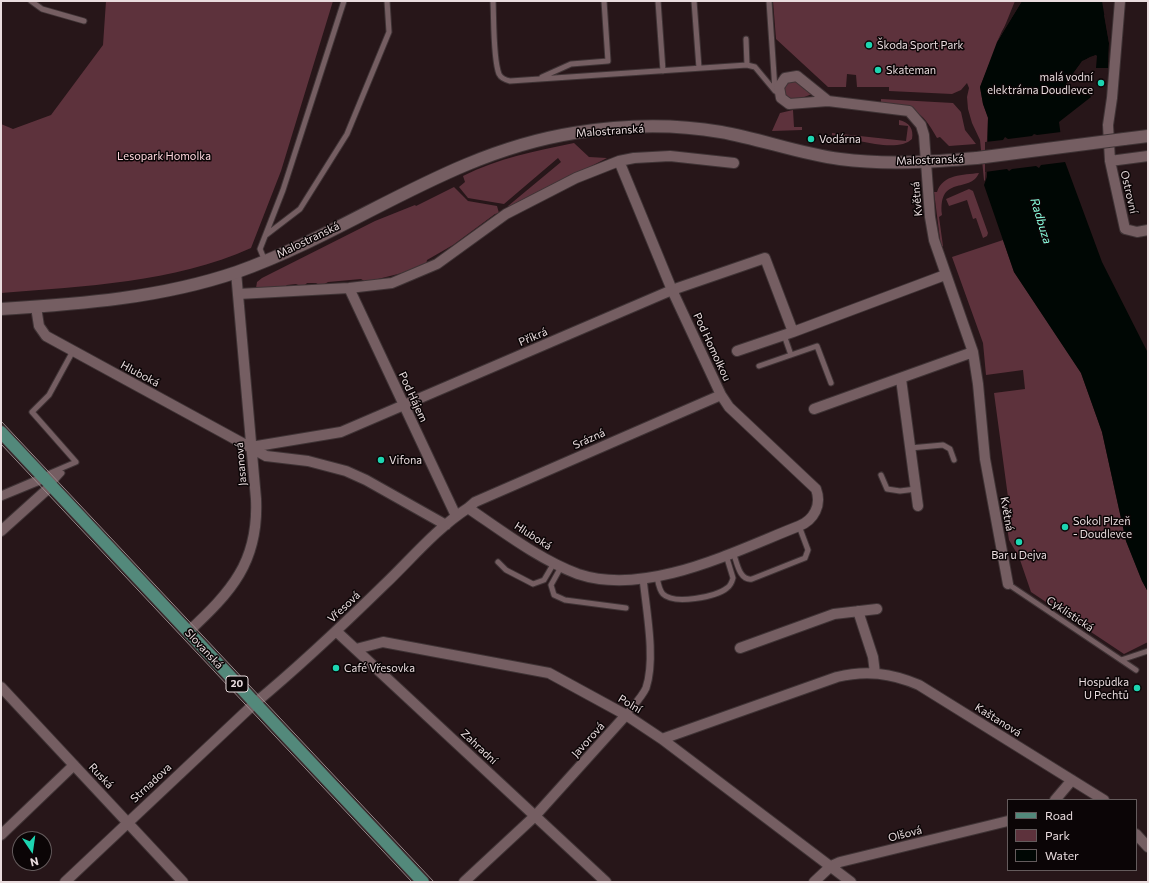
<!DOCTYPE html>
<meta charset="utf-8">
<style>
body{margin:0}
#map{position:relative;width:1149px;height:883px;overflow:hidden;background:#271619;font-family:Commissioner,sans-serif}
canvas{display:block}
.frame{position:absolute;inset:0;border:2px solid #e9dcde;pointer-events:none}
.legend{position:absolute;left:1007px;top:799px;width:130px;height:72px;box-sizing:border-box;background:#0b0506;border:1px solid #645b5c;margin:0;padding:5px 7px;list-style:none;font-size:12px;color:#e9dcde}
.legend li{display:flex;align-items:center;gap:8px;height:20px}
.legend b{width:20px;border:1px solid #645b5c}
.north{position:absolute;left:12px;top:831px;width:40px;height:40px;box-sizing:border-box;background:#0b0506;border:1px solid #645b5c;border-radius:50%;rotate:167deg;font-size:11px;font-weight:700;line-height:16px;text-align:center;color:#e9dcde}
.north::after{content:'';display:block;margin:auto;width:14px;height:18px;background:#1dd5b1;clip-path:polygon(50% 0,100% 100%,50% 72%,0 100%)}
</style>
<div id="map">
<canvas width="1149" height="883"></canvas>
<div class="frame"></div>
<ul class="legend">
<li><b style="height:5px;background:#53897b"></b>Road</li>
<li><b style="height:11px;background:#5d323c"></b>Park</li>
<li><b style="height:11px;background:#000704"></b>Water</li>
</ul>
<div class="north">N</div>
</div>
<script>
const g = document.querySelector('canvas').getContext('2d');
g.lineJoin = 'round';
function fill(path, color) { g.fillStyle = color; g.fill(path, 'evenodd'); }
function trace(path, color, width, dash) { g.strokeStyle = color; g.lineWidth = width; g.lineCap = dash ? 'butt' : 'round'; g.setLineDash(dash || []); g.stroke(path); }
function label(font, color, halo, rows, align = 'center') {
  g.font = font + ' Commissioner,sans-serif'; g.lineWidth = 3; g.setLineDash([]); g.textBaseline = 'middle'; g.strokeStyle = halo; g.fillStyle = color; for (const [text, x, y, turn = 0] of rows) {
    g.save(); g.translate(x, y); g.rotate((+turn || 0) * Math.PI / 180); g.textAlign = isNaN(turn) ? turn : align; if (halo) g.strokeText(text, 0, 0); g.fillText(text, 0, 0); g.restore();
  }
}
const green = new Path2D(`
 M106 1H333L281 171 251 248C173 283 85 286 1 293V124L13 129 51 115 103 45Z
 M773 1H1015L980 87 983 104 988 117 985 181 984 180 980 140 972 123 968 109 967 97 969 88 967 83 961 90 952 94 889 91V87H857L856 75 847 74 846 87H828L776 39Z
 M796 80 812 94 794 101 787 98 783 92C785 83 787 82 796 80Z
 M881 99 953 103 961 112 965 130 976 144 949 146 940 137 937 138C920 107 913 109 881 103Z
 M793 110 794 127H802V130L772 131 780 113Z
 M899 120C909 122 914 129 912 139 897 154 851 138 832 135V133L906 141 908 126 899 125Z
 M574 143 589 157 607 158 510 208 508 206 561 162 558 158 504 204 468 198 459 187 465 182 463 176C498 158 536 151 574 143Z
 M979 173C970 194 938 174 942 215L939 217 943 246 941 247 934 192H937C943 174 963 175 979 173Z
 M454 187 468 201 497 206 499 213 495 214 453 245 427 260 426 265 402 273 366 282 361 279 328 282 321 286 316 283H307L303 287 296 284 287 285 283 289 256 288 257 282 262 278 375 221 415 205 416 206Z
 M969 189 973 191 988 233 987 236 983 238 976 218 973 219 967 200 949 206 946 199Z
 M1003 240 1014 272 1081 373 1102 432 1126 541 1142 581 1148 592V642L1124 654 1031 592 1019 557 1009 540 1005 514 1010 512 994 393 1025 389 1023 370 986 375 983 343 952 257Z`);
const water = new Path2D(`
 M1022 1H1102L1109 43 1108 68H1096L1097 56 1096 55C1079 59 1071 77 1064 91L1079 90 1084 87 1091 97 1059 122 1064 159 1102 262 1148 353V592L1142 581 1126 541 1102 432 1081 373 1014 272 984 185 987 177 988 118 983 104 980 87 997 42Z`);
const pier = new Path2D(`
 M1020 1H1022L997 42 1002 31Z
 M1106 14 1111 43 1109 69H1094V57L1084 62 1068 85 1066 91 1085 85 1093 98 1084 87 1064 93 1066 84 1082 61 1096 55V68H1108L1109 43 1104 15Z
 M1062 130 1068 163 1065 162 1041 165 1039 168 1036 166 1012 169 1009 171 1007 169 985 172V142L1003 140 1005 137 1008 139 1032 136 1034 134 1037 135 1061 132Z`);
const service = new Path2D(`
 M31 1 42 9 84 21
 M493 1C494 19 493 59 499 74 501 78 505 80 510 81L747 65 755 67 775 91
 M658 1 663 71
 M694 1 699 68
 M769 1 775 90
 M746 39 747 65
 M542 77 571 64 608 61 604 1
 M266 235 300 209 347 134 389 32 387 1
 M265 261 260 249 283 190 344 1
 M784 335 791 355
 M759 366 817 346 831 383
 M910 448 943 445 950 449 954 460
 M881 475 887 489 900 491 916 489
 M1 494 76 462 32 412 49 395 73 351
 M1 498 62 473 51 485
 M733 552C737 562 739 581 752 579L805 558 808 550 799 526
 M498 562 506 570 533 584 544 580 554 563
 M561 567 551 585 554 595 565 600 626 608
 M657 577C658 582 659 590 663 594 674 605 716 597 727 588 730 586 732 582 733 578L726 555
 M1008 584 1136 670
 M1121 660 1148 651`);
const pedestrian = new Path2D(`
 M626 715C632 707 642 697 646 688 656 659 646 609 643 578`);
const minor = new Path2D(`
 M1120 1 1112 98 1108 125 1110 161 1125 229 1137 232 1148 230
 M828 101 797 76 785 78 779 87 781 98 789 104 828 101 909 111 921 125 924 135 930 217 934 240 973 352 978 384 985 459 1008 584
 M1110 161 1148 156
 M349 288 456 516
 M238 294 349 288 392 283 437 264 506 214 576 178 619 161 634 158 670 156 734 163
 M36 307 39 326 46 336 266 456 308 461 346 471 366 480 446 525
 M737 351 793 332 945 275
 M901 379 918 506
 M814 409 973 352
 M251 447 341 432 672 290 765 258 793 332
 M468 508 475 502 721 395
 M1 531 51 486
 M858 611 873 657 875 673
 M336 631 606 882
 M188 632C231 592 259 562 256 499L236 272
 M740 648 834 614 877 609
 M356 649 383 642 549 673 626 715 662 739 851 882
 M1 687 183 882
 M662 739 837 677C866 670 891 673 919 685L1104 800
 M1055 800 1072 780
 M1136 834 1148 847
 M1 835 74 765
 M65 882 255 703C300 666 343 625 385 584 412 558 437 528 468 508 502 531 540 560 578 574 647 597 735 551 799 526 814 520 822 505 816 489L729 407 721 395 672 290 619 161
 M464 882 535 816 626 715
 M814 882 831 866 840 862 1008 821`);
const secondary = new Path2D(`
 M1124 139 1148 136
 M1 309C80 304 161 298 237 272 353 231 448 153 574 133 622 125 674 124 721 132 761 139 800 154 840 159 886 165 932 162 977 158`);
const primary = new Path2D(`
 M1 432 423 882`);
const tram = new Path2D(`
 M1 421 434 882
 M1 444 412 882`);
const secondaryBridge = new Path2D(`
 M977 158 1124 139`);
const markers = [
 [869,45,4,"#1dd5b1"],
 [878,70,4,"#1dd5b1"],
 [1101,83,4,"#1dd5b1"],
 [811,139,4,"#1dd5b1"],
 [381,460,4,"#1dd5b1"],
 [1065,527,4,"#1dd5b1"],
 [1019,542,4,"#1dd5b1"],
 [336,668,4,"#1dd5b1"],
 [1137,688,4,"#1dd5b1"]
];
const shields = [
 [237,684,22]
];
const shieldNames = [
 ["20",237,684]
];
const poiNames = [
 ["Škoda Sport Park",877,45],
 ["Skateman",886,70],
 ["malá vodní",1093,77,"right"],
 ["elektrárna Doudlevce",1093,90,"right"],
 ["Vodárna",819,139],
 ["Vifona",389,460],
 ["Sokol Plzeň",1073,521],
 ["- Doudlevce",1073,534],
 ["Bar u Dejva",1019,555,"center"],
 ["Café Vřesovka",344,668],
 ["Hospůdka",1129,682,"right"],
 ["U Pechtů",1129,695,"right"]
];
const streetNames = [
 ["Malostranská",610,131,-4],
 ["Malostranská",930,160,-2],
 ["Ostrovní",1129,192,77],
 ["Květná",917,199,-95],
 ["Malostranská",308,240,-26],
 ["Příkrá",533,337,-23],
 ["Pod Homolkou",712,347,65],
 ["Hluboká",140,374,28],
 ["Pod Hájem",413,397,65],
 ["Srázná",589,439,-24],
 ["Jasanová",241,464,-95],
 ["Květná",1007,514,80],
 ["Hluboká",533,536,33],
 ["Vřesová",344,607,-43],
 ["Cyklistická",1070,614,34],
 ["Slovanská",204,649,47],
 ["Polní",630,704,31],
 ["Kaštanová",998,720,32],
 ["Javorová",588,740,-48],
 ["Zahradní",479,747,43],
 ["Ruská",101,776,47],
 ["Strnadova",151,783,-43],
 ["Olšová",905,834,-14]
];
const parkNames = [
 ["Lesopark Homolka",164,156]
];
const waterNames = [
 ["Radbuza",1041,221,73]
];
fill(green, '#5d323c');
fill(water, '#000704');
fill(pier, '#271619');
trace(service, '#3f3335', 7);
trace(pedestrian, '#3f3335', 9);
trace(minor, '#3f3335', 12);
trace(secondary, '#3f3335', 14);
trace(primary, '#3f3335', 14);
trace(service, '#755e62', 5);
trace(pedestrian, '#755e62', 7);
trace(minor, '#755e62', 10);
trace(secondary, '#755e62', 12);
trace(primary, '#53897b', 12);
trace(tram, '#988a8c', 1);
trace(secondaryBridge, '#3f3335', 14, []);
trace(secondaryBridge, '#755e62', 12);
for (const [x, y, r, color] of markers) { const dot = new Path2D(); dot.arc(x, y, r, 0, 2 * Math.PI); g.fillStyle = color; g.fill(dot); trace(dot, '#0b0506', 1.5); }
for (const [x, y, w] of shields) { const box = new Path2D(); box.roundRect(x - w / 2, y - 8, w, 16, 3); g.fillStyle = '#0b0506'; g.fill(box); trace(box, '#e9dcde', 1); }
label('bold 10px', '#e9dcde', null, shieldNames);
label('11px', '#e9dcde', '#0b0506', poiNames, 'left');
label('11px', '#e9dcde', '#0b0506', streetNames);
label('11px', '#ffd7de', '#0b0506', parkNames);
label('italic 12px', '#89fbdc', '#0b0506', waterNames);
</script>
